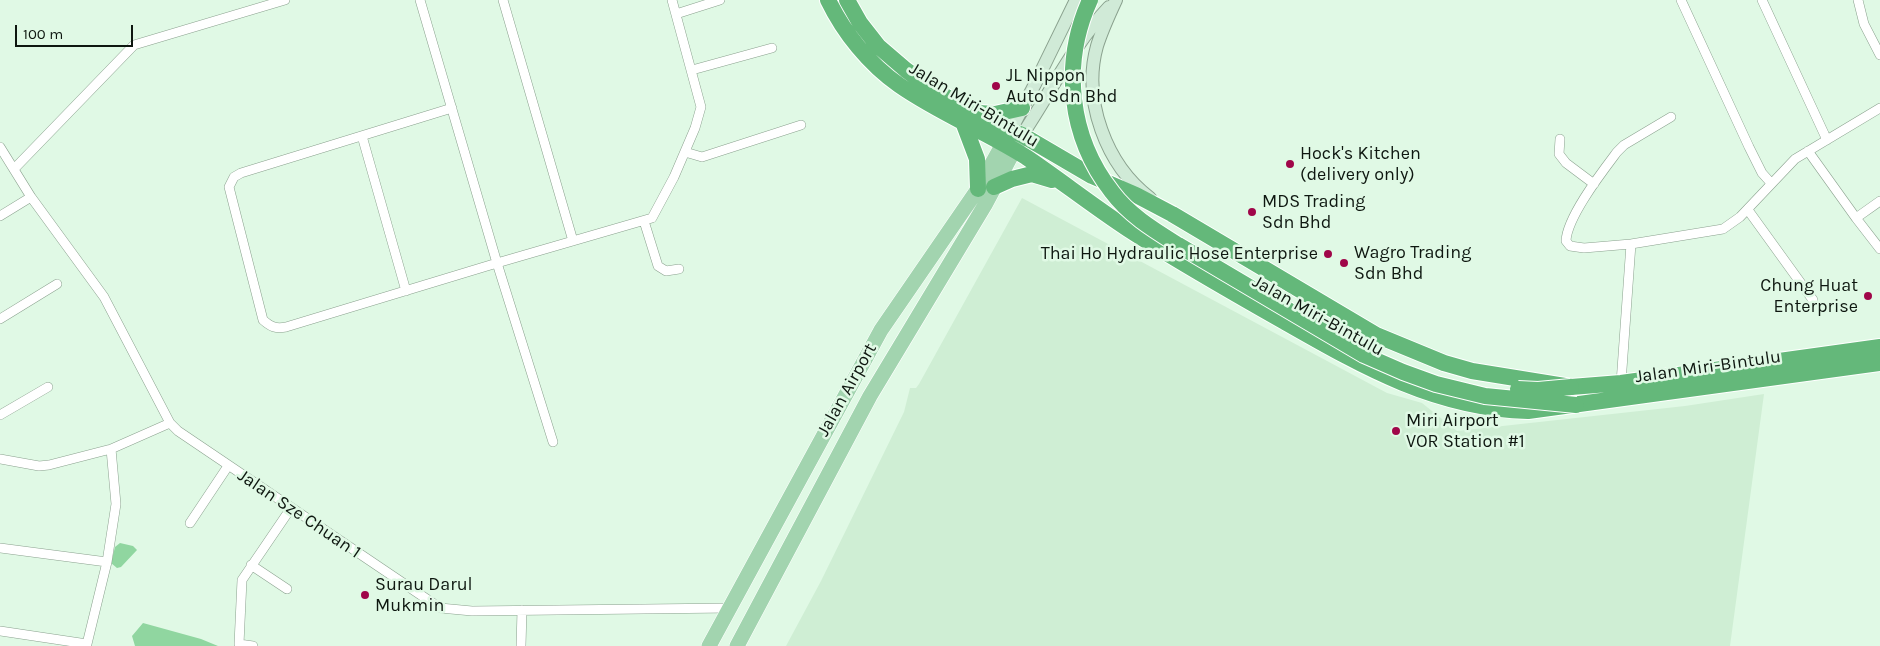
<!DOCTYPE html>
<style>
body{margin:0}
#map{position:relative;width:1880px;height:646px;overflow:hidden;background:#e0f9e5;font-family:Karla,sans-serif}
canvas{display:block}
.scale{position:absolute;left:15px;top:25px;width:118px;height:22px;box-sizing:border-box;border:2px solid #0e1710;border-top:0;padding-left:6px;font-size:15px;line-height:18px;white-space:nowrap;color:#0e1710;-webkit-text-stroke:4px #e0f9e5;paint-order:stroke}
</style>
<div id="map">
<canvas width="1880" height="646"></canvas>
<div class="scale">100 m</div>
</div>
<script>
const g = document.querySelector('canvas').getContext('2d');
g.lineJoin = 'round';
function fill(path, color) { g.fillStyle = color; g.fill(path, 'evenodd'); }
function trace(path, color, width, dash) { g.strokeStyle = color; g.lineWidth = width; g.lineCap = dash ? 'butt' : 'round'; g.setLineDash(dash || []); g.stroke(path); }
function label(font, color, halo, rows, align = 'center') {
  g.font = font + ' Karla,sans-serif'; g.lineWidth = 5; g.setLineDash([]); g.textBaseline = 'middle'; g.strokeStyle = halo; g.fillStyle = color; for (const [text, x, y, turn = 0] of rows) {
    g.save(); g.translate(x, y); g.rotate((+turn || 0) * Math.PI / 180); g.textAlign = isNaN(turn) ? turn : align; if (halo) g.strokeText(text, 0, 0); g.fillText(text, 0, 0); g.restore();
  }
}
const built = new Path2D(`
 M1022 198 1387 393 1422 403 1457 431 1685 406 1764 394 1730 646H786L821 581 904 412 910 388H916L919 384Z`);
const green = new Path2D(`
 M120 543 133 546 137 550 121 567 117 568 111 563 115 547Z
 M143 623 201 639 218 646H135L132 636Z`);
const street = new Path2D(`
 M420 0 497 263 553 442
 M503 0 573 241
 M1681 0 1749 147 1762 173 1771 183
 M1762 0 1827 140
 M1858 0 1864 24 1880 55
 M676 14 720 0
 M692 70 772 48
 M452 108 241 173 234 177 229 187 263 320C271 327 276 329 286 327L497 263 652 218 674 177 695 128 701 107 672 0
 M1671 117 1624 145 1617 152C1602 172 1567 217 1566 241L1570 246 1584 248 1631 244 1723 229 1740 217 1795 159 1880 108
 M362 136 406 291
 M1560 139 1559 154 1566 163 1594 184
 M0 147 31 197
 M1808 151 1856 218 1880 249
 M685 152 702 157 801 125
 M14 169 134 45 285 0
 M1748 210 1813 300
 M0 216 31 197 104 297 170 423 178 431 440 608 472 611 730 608
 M1856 218 1880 201
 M644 221 658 266 666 271 679 269
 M0 319 57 284
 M1621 383 1631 244
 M0 415 48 387
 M0 459 39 466 49 465 111 449 170 423
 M190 523 228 466
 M0 548 107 562 116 504 111 449
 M251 565 287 589
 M0 631 87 644 107 562
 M253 646 239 644 242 580 291 508
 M521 646 522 610`);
const secondary = new Path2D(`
 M1116 0C1109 15 1102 30 1097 46 1082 100 1106 165 1150 198
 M1011 130 1035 84 1076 0
 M1022 135C1051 92 1073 45 1109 7`);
const primary = new Path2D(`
 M709 646 881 330 978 189 1009 133
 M737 646 870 396 985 205 1019 141`);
const highway = new Path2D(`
 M828 0C844 33 869 64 899 85 939 113 985 131 1026 157 1060 180 1093 206 1128 229 1179 262 1232 292 1285 322 1364 367 1435 408 1528 411L1880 363
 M847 0 860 23 878 46 906 70 932 89 999 126 1022 135 1092 176 1136 195 1172 214 1376 335 1444 363 1472 371 1571 387 1621 383 1880 347
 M979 113 995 114 1022 108
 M963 122 977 159 978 189
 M994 187 1012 179 1032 174 1052 180`);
const highwayBridge = new Path2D(`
 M1090 0C1061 64 1069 137 1112 192 1129 215 1154 230 1178 245L1364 355 1403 372 1436 384 1485 396 1576 405
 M1518 389 1538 390 1571 387`);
const markers = [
 [996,86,5,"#a00649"],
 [1290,164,5,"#a00649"],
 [1252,212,5,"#a00649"],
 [1328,254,5,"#a00649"],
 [1344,263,5,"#a00649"],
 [1868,296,5,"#a00649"],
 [1396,431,5,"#a00649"],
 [365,595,5,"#a00649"]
];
const poiNames = [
 ["JL Nippon",1006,76],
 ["Auto Sdn Bhd",1006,97],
 ["Hock's Kitchen",1300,154],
 ["(delivery only)",1300,175],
 ["MDS Trading",1262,202],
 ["Sdn Bhd",1262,223],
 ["Wagro Trading",1354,253],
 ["Sdn Bhd",1354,274],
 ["Thai Ho Hydraulic Hose Enterprise",1318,254,"right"],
 ["Chung Huat",1858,286,"right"],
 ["Enterprise",1858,307,"right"],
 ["Miri Airport",1406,421],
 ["VOR Station #1",1406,442],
 ["Surau Darul",375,585],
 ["Mukmin",375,606]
];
const streetNames = [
 ["Jalan Miri-Bintulu",974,105,31],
 ["Jalan Miri-Bintulu",1318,316,29],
 ["Jalan Miri-Bintulu",1708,367,-8],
 ["Jalan Airport",847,390,-61],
 ["Jalan Sze Chuan 1",299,514,34]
];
fill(built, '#cfeed4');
fill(green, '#90d6a0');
trace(street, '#8aa18e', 10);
trace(secondary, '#8aa18e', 14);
trace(primary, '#fff', 16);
trace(highway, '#fff', 18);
trace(street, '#fff', 9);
trace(secondary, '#d0ead7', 12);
trace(primary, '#a2d4af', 15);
trace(highway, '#64b87a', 16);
trace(highwayBridge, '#fff', 18, []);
trace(highwayBridge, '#64b87a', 16);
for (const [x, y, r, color] of markers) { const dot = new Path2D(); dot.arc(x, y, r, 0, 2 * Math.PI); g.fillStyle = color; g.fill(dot); trace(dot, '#e0f9e5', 2); }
label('18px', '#0e1710', '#e0f9e5', poiNames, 'left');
label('18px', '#0e1710', '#e0f9e5', streetNames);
</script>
